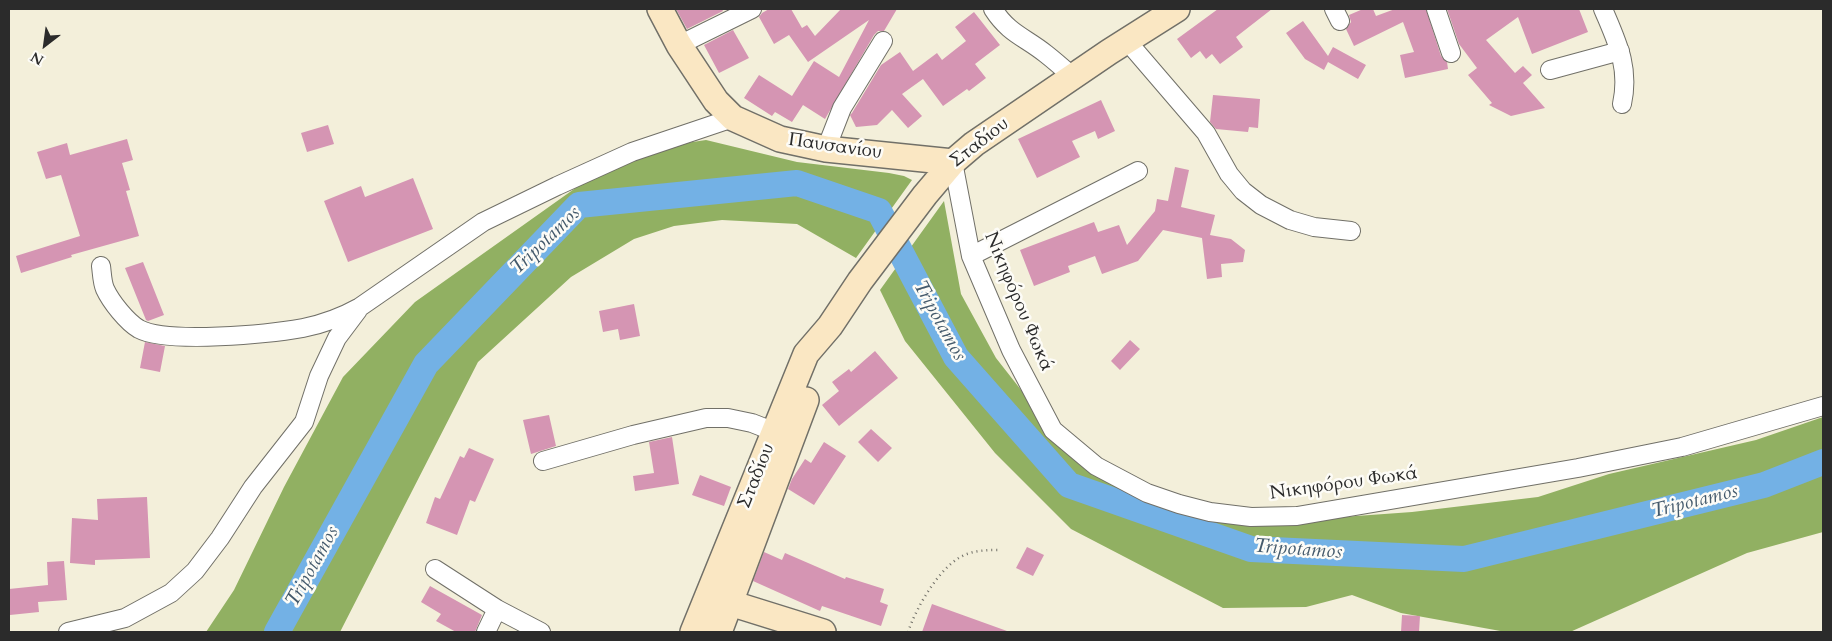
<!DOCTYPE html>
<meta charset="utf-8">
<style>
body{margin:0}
#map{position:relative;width:1832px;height:641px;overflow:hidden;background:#f3efda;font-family:Cardo,serif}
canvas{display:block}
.frame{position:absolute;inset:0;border:10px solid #2b2b2b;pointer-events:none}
.north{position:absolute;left:20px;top:20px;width:50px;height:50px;-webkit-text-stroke:4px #fdfcf7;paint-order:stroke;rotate:210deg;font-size:14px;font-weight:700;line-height:20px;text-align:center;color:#2b2b2b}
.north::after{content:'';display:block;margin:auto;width:18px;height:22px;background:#2b2b2b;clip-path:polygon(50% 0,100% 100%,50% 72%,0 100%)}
</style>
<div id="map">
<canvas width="1832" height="641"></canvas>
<div class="frame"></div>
<div class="north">N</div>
</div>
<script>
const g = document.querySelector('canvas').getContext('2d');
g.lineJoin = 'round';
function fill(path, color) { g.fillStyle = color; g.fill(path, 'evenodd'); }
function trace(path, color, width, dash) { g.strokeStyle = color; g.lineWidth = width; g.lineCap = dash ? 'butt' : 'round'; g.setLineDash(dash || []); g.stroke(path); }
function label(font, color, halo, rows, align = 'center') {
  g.font = font + ' Cardo,serif'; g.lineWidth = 5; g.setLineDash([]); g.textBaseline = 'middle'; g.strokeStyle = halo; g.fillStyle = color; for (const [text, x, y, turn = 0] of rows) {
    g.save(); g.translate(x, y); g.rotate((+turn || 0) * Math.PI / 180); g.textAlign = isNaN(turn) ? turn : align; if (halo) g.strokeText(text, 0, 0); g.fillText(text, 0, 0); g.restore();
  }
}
const forest = new Path2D(`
 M706 140 797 162 889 173 904 176 912 180 856 258 797 224 722 220 674 226 634 239 571 277 478 362 340 632H206L234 590 284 487 343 377 415 302 591 177 639 150Z
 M944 201 961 294 996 358 1025 395 1135 490 1259 523 1412 512 1538 497 1609 474 1756 440 1823 417V532L1747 553 1570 632H1506L1401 613 1352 595 1306 607 1223 608 1071 529 995 453 905 341 880 290Z`);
const river = new Path2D(`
 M277 632 426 364 579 205 797 183 879 211 956 357 1069 485 1251 549 1464 559 1764 485 1823 462`);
const building = new Path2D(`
 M676 9H722L723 11 687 29Z
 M769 9H791L802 28 807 25 815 36 841 9H897L884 31H878L874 35 825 119 803 105 792 122 775 112 772 116 744 98 759 75 792 96 814 61 839 77 869 20 808 62 789 35 774 44 759 17 762 13Z
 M1218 9H1272L1236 37 1243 47 1220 64 1212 54 1206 59 1200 51 1191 58 1177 39Z
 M1363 9H1373L1376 16 1395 9H1426L1441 56 1447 62 1448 69 1405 78 1400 55 1414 52 1403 22 1354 46 1346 29 1351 22 1349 15Z
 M1447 9H1579L1588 32 1532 54 1518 17 1486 40 1515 73 1523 66 1532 75 1523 83 1545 108 1511 116 1489 105 1492 103 1468 75 1477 68 1459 44Z
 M974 12 1000 45 975 64 986 78 969 91 967 89 943 106 923 79 902 94 922 116 908 128 892 110 877 125 856 127 850 115 852 113 881 65 900 52 913 71 937 53 942 60 966 41 955 27Z
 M1303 21 1328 56 1333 47 1366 65 1358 79 1328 62 1324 70 1305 59 1286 33Z
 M733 30 749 58 719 73 704 45Z
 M1213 95 1260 99 1258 128 1249 127 1248 132 1216 129 1210 122Z
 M1101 100 1115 131 1098 139 1095 131 1072 141 1080 157 1037 178 1018 139Z
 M328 125 334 144 307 152 301 133Z
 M127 139 133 160 122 163 130 190 126 191 139 236 71 255 72 257 21 273 16 256 80 236 61 175 46 179 37 152 67 143 70 155Z
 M1175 167 1189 170 1181 207 1215 215 1210 235 1231 239 1245 250 1243 262 1221 264 1222 277 1207 279 1202 238 1163 230 1138 261 1102 274 1095 256 1068 266 1070 272 1034 286 1020 250 1094 222 1098 232 1119 225 1127 245 1155 211 1157 199 1168 201Z
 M413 178 433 229 348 262 324 201 361 186 365 197Z
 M143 262 164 315 148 321 146 320 125 268Z
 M634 304 640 336 620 340 618 329 603 332 599 311Z
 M1130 340 1140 349 1120 370 1111 361Z
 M145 342 165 346 160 372 140 368Z
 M875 351 898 378 839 426 822 405 839 391 832 382 849 369 851 372Z
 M549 415 556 446 531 454 523 420Z
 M871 429 892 448 878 462 858 442Z
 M672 437 679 484 635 491 633 476 654 473 649 442Z
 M824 442 846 456 814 505 788 489 792 479 805 459 811 463Z
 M469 448 494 459 475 502 470 500 457 535 426 523 435 497 440 499 460 456 464 458Z
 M700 475 731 487 724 506 692 495Z
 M147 497 150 558 95 560V565L70 563 72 518 98 520 97 499Z
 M1027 547 1044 555 1033 576 1016 568Z
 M764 552 782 560 785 553 845 579 846 577 884 589 880 602 888 605 881 626 822 606 820 611 753 581Z
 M64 561 67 600 38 602 39 612 10 615 9 589 48 585 47 562Z
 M430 586 482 615 475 632H456L436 621 441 614 421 602Z
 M932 604 1007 631 1006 632H922Z
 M1402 615 1420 616 1419 632H1401Z`);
const path = new Path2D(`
 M908 632C916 608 941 563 967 554 978 550 989 550 1001 550`);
const street = new Path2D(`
 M993 9C1009 34 1025 37 1046 54 1055 61 1064 69 1073 77
 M1334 9 1340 21
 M1436 9 1451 53
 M1603 9C1617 42 1630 67 1622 104
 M1127 41 1206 133 1229 174 1243 191 1261 205 1290 220 1314 227 1351 231
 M679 45 752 9
 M1550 70 1620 51
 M826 149 842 108 883 41
 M953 162 971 256 1011 350 1053 430 1096 466 1147 493 1179 504 1210 512 1251 517 1297 516 1578 468 1682 447 1823 406
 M971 256 1138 171
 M101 266C102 273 102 282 105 289 111 302 127 322 139 329 167 344 270 334 303 328 323 324 342 317 360 307L483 222 557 186 632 152 733 118
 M543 461 633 435 706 418H728L752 423 775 432
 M435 569 497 609 541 632
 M68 632 125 618 171 593 195 571 220 538 253 487 304 422 319 376 337 338 358 310
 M486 632 497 609`);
const secondary = new Path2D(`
 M660 9 679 45 716 101 733 118 780 139 826 149 953 162
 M714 600 730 603 823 632
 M693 632 806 354 830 326 860 281 925 195 953 162 974 144 1109 52 1177 9
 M719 632 806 400`);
const streetNames = [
 ["Σταδίου",980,143,-38],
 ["Παυσανίου",835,147,8],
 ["Νικηφόρου Φωκά",1018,302,67],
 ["Σταδίου",757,476,-68],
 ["Νικηφόρου Φωκά",1344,484,-8]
];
const waterNames = [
 ["Tripotamos",546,241,-44],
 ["Tripotamos",939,321,61],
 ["Tripotamos",1695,502,-14],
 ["Tripotamos",1298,550,4],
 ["Tripotamos",313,567,-61]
];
fill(forest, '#91b062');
trace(river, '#73b1e5', 26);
fill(building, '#d595b3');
trace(street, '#717068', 20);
trace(secondary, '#717068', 28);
trace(path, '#717068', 2.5, [1, 4]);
trace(street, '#fff', 18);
trace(secondary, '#fae7c3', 25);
label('19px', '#2b2b2b', '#fdfcf7', streetNames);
label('italic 20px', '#445a6c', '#fdfcf7', waterNames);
</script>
